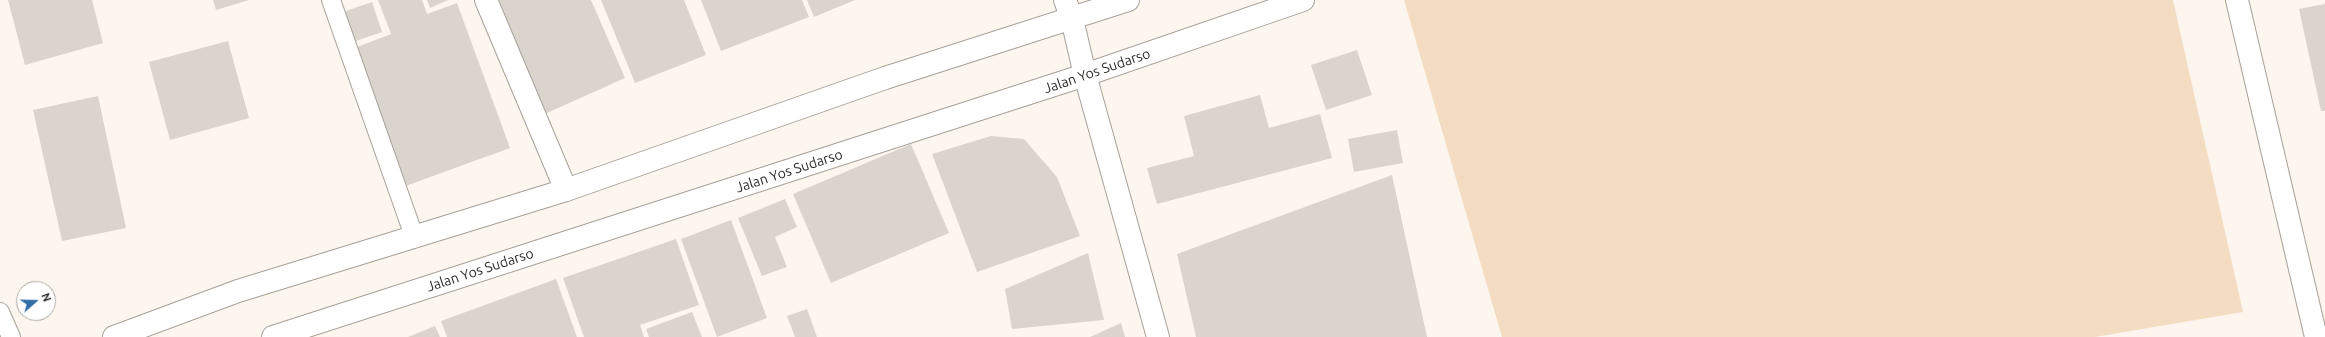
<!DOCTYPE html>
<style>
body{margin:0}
#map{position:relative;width:2325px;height:337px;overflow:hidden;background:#fdf6ee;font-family:Ubuntu,sans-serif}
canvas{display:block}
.north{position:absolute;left:16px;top:281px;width:40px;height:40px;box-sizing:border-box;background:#fff;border:1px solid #aaa9a8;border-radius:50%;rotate:70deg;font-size:11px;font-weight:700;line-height:16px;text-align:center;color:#2b2926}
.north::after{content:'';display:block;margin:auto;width:14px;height:18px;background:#306ea5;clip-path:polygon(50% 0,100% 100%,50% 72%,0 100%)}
</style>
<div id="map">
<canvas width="2325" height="337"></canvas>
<div class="north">N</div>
</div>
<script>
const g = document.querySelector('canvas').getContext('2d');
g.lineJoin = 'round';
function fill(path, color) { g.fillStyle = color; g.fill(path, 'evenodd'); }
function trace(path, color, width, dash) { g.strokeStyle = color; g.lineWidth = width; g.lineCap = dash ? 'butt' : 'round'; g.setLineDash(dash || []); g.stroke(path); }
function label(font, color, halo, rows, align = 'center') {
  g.font = font + ' Ubuntu,sans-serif'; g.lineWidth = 3; g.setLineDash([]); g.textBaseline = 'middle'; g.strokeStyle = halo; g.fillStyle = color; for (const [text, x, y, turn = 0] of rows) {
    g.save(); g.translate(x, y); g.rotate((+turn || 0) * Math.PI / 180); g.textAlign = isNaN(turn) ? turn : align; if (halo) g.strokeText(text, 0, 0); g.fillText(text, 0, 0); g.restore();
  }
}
const green = new Path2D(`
 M1404 0H2173L2243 312 2095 337H1502Z`);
const building = new Path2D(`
 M8 0H92L103 43 25 65Z
 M213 0H249L216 10Z
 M378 0H422L427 14 457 3 510 148 403 187 352 49 391 34Z
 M427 0H448L430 8Z
 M489 0H591L625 78 540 116Z
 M601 0H684L706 55 635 83Z
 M701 0H802L809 17 721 51Z
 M807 0H855L814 17Z
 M372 2 382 32 350 43 340 13Z
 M2325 4V111H2321L2299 9Z
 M228 41 249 118 170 140 149 62Z
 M1357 50 1372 95 1326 110 1311 65Z
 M1260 95 1269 128 1320 114 1332 158 1157 204 1147 168 1194 156 1184 116Z
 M98 96 126 228 62 241 33 110Z
 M1397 130 1403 163 1354 172 1348 139Z
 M991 136 1024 139 1057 177 1080 236 977 272 932 154Z
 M911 144 949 233 831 283 793 194Z
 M1392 175 1427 337H1196L1177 254Z
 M785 199 797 227 775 237 787 267 762 276 738 218Z
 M731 220 767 318 717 337 681 239Z
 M676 239 699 305 640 325 644 337H584L563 278Z
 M1088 253 1104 320 1012 329 1005 289Z
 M556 279 577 337H447L441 321Z
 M807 309 817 337H795L787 316Z
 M692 312 702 337H649L646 329Z
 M1121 323 1125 337H1090Z
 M435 326 440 337H408Z`);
const service = new Path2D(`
 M331 0 414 236
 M0 312 11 337`);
const minor = new Path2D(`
 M486 0 566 190`);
const tertiary = new Path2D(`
 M1065 0 1072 19 1085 75 1158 337
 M2237 0 2316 337`);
const trunk = new Path2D(`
 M114 337 238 291 566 190 885 78 1128 0
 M273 337 1085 75 1303 0`);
const streetNames = [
 ["Jalan Yos Sudarso",1097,71,-19],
 ["Jalan Yos Sudarso",789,171,-18],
 ["Jalan Yos Sudarso",480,270,-18]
];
fill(green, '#f4dcc2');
fill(building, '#dbd4cd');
trace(service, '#a7a099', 20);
trace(minor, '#a7a099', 24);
trace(tertiary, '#a7a099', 24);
trace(trunk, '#a7a099', 24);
trace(service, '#fff', 18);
trace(minor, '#fff', 22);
trace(tertiary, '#fff', 22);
trace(trunk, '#fff', 22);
label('14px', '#2b2926', '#fff', streetNames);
</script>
